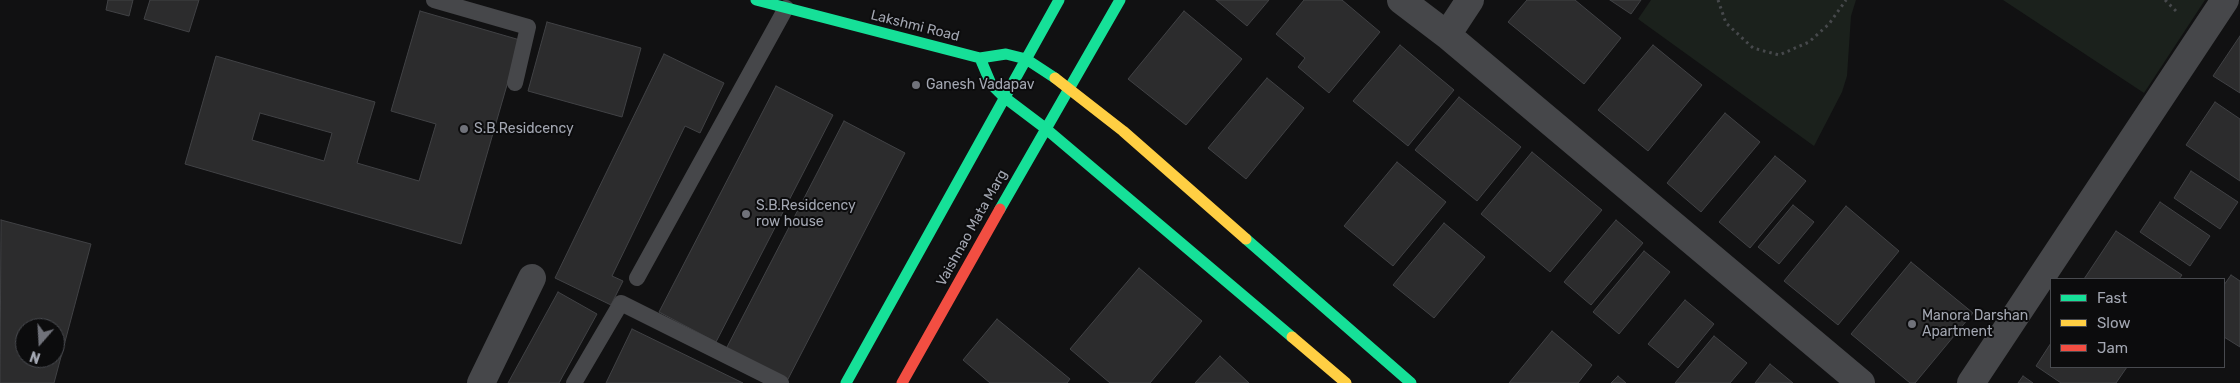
<!DOCTYPE html>
<style>
body{margin:0}
#map{position:relative;width:2240px;height:383px;overflow:hidden;background:#111112;font-family:Rubik,sans-serif}
canvas{display:block}
.legend{position:absolute;left:2050px;top:278px;width:175px;height:90px;box-sizing:border-box;background:#0c0c0d;border:1px solid #484a4f;margin:0;padding:6px 9px;list-style:none;font-size:15px;color:#a3a7b2}
.legend li{display:flex;align-items:center;gap:10px;height:25px}
.legend b{width:25px;border:1px solid #484a4f}
.north{position:absolute;left:15px;top:318px;width:50px;height:50px;box-sizing:border-box;background:#0c0c0d;border:1px solid #484a4f;border-radius:50%;rotate:199deg;font-size:14px;font-weight:700;line-height:20px;text-align:center;color:#a3a7b2}
.north::after{content:'';display:block;margin:auto;width:18px;height:22px;background:#70727a;clip-path:polygon(50% 0,100% 100%,50% 72%,0 100%)}
</style>
<div id="map">
<canvas width="2240" height="383"></canvas>
<ul class="legend">
<li><b style="height:6px;background:#16e098"></b>Fast</li>
<li><b style="height:6px;background:#ffcf43"></b>Slow</li>
<li><b style="height:6px;background:#f24e42"></b>Jam</li>
</ul>
<div class="north">N</div>
</div>
<script>
const context = document.querySelector('canvas').getContext('2d');
context.lineJoin = 'round';
function paint(path, color) {
  context.fillStyle = color;
  context.fill(path, 'evenodd');
}
function poly(rows) {
  const path = new Path2D();
  for (const r of rows) {
    path.moveTo(r[0], r[1]);
    for (let i = 2; i < r.length; i += 2) path.lineTo(r[i], r[i + 1]);
  }
  return path;
}
function stroke(path, color, width, dash) {
  context.strokeStyle = color;
  context.lineWidth = width;
  context.lineCap = dash ? 'butt' : 'round';
  context.setLineDash(dash || []);
  context.stroke(path);
}
function drawText(font, color, halo, rows, align = 'center') {
  context.font = font + ' Rubik,sans-serif';
  context.lineWidth = 4;
  context.setLineDash([]);
  context.textBaseline = 'middle';
  context.strokeStyle = halo;
  context.fillStyle = color;
  for (const [text, x, y, turn = 0] of rows) {
    context.save();
    context.translate(x, y);
    context.rotate((+turn || 0) * Math.PI / 180);
    context.textAlign = isNaN(turn) ? turn : align;
    if (halo) context.strokeText(text, 0, 0);
    context.fillText(text, 0, 0);
    context.restore();
  }
}
const green = poly([
 [1651,0,1856,0,1851,16,1847,76,1842,92,1814,146,1638,19],
 [2003,0,2205,0,2144,93]
]);
const building = poly([
 [108,0,133,0,129,16,106,10,108,0],
 [150,0,199,0,189,32,144,19,150,0],
 [1216,0,1269,0,1247,26,1216,0],
 [1304,0,1342,0,1380,32,1329,93,1298,67,1305,58,1276,34,1304,0],
 [1527,0,1575,0,1621,38,1584,84,1508,22,1527,0],
 [1610,0,1641,0,1631,14,1610,0],
 [420,11,520,40,461,244,185,164,216,56,375,102,357,163,419,181,436,124,391,111,420,11],
 [260,113,332,133,324,161,252,140,260,113],
 [1184,11,1242,59,1186,125,1128,79,1184,11],
 [547,22,641,48,622,117,528,91,547,22],
 [2240,36,2240,93,2213,76,2240,36],
 [1400,45,1454,90,1408,146,1353,101,1400,45],
 [1653,45,1702,85,1648,151,1598,110,1653,45],
 [664,54,724,83,700,133,685,126,612,276,623,281,611,305,555,278,664,54],
 [1267,78,1304,108,1246,179,1208,148,1267,78],
 [776,86,833,115,716,342,659,312,776,86],
 [1459,97,1521,147,1477,201,1415,150,1459,97],
 [2215,102,2240,119,2240,181,2186,145,2215,102],
 [1725,113,1760,142,1701,212,1667,183,1725,113],
 [844,121,905,153,787,381,726,349,844,121],
 [1532,152,1602,210,1550,272,1481,214,1532,152],
 [1775,156,1806,181,1750,248,1719,222,1775,156],
 [1397,162,1446,202,1393,266,1344,226,1397,162],
 [2191,171,2238,202,2220,229,2174,198,2191,171],
 [2160,202,2210,236,2190,266,2140,232,2160,202],
 [1793,205,1814,222,1779,264,1758,247,1793,205],
 [1846,206,1899,251,1838,325,1784,281,1846,206],
 [1,220,91,244,54,383,0,383,1,220],
 [25,328,55,328,55,358,25,358,25,328],
 [1616,220,1643,243,1591,305,1564,282,1616,220],
 [1444,223,1485,257,1434,318,1393,285,1444,223],
 [2116,231,2182,275,2179,279,2084,279,2116,231],
 [1644,251,1670,272,1619,334,1593,312,1644,251],
 [1911,262,1973,313,1915,383,1910,383,1851,334,1911,262],
 [1139,268,1202,321,1150,383,1110,383,1070,349,1139,268],
 [2231,275,2240,281,2240,347,2224,337,2224,285,2231,275],
 [558,292,597,314,559,383,508,383,558,292],
 [1685,300,1714,324,1678,368,1648,344,1685,300],
 [997,319,1070,379,1067,383,990,383,963,360,997,319],
 [632,329,743,383,606,383,632,329],
 [1552,331,1592,365,1578,383,1509,383,1552,331],
 [1714,336,1747,363,1730,383,1675,383,1714,336],
 [2051,343,2051,367,2127,367,2116,383,2061,383,2036,366,2051,343],
 [1220,356,1249,383,1195,383,1220,356],
 [1770,364,1793,383,1755,383,1770,364],
 [1618,376,1626,383,1611,383,1618,376],
 [2023,376,2033,383,2018,383,2023,376]
]);
const path = poly([
 [1718,0,1726,23,1753,48,1779,55,1809,42,1829,24,1846,0],
 [2165,0,2178,13]
]);
const lane = poly([
 [434,0,528,27,515,83],
 [637,278,786,8],
 [574,383,621,303,781,383]
]);
const street = poly([
 [1401,0,1447,35,1861,383],
 [1447,35,1470,0],
 [481,383,532,278],
 [1971,383,2225,0]
]);
const fast = poly([
 [756,0,980,58,1006,54,1026,59,1055,78],
 [980,58,991,84,1004,97,1045,128,1292,337],
 [1000,209,1120,0],
 [1246,239,1411,383],
 [846,383,1059,0]
]);
const slow = poly([
 [1055,78,1123,131,1246,239],
 [1292,337,1346,383]
]);
const jam = poly([
 [902,383,1000,209]
]);
const markers = [
 [916,85,5,"#70727a"],
 [464,129,5,"#70727a"],
 [746,214,5,"#70727a"],
 [1912,324,5,"#70727a"]
];
const streetNames = [
 ["Lakshmi Road",915,26,14],
 ["Vaishnao Mata Marg",972,228,-61]
];
const poiNames = [
 ["Ganesh Vadapav",926,85],
 ["S.B.Residcency",474,129],
 ["S.B.Residcency",756,206],
 ["row house",756,222],
 ["Manora Darshan",1922,316],
 ["Apartment",1922,332]
];
paint(green, '#1b211c');
paint(building, '#2c2c2d');
stroke(building, '#414245', 1);
stroke(path, '#47494c', 3, [2.5, 4]);
stroke(lane, '#46474a', 16);
stroke(street, '#46474a', 28);
stroke(fast, '#16e098', 11);
stroke(slow, '#ffcf43', 11);
stroke(jam, '#f24e42', 11);
for (const [x, y, r, color] of markers) {
  const dot = new Path2D();
  dot.arc(x, y, r, 0, 2 * Math.PI);
  context.fillStyle = color;
  context.fill(dot);
  stroke(dot, '#0c0c0d', 2);
}
drawText('14px', '#a3a7b2', '#0c0c0d', streetNames);
drawText('14px', '#a3a7b2', '#0c0c0d', poiNames, 'left');
</script>
